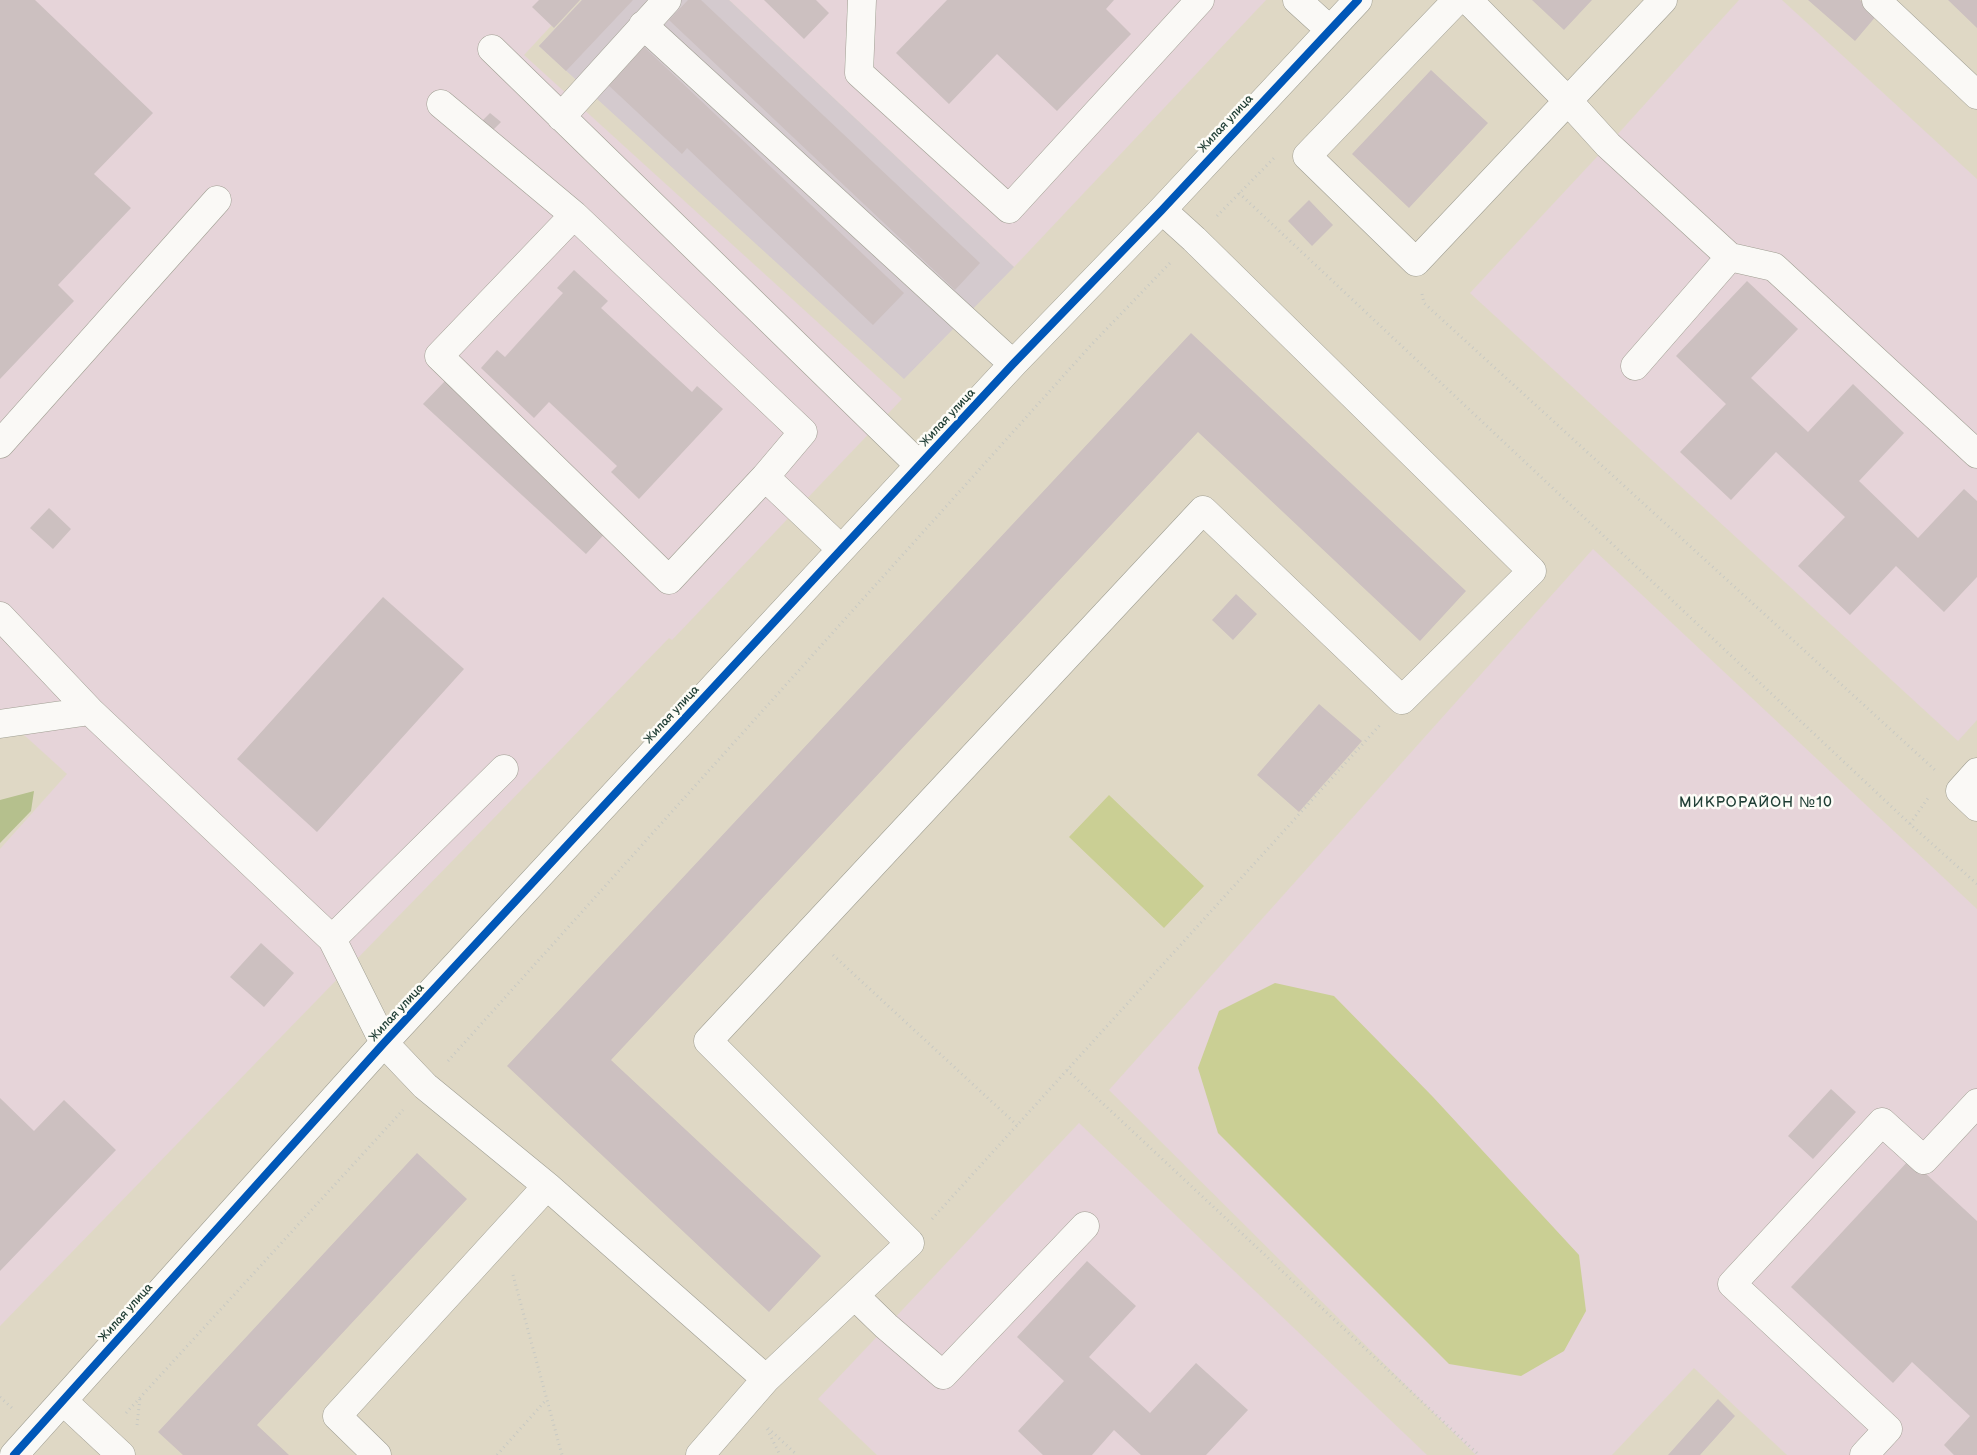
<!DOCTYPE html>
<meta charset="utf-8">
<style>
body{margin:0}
canvas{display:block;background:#dfd8c5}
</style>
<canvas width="1977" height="1455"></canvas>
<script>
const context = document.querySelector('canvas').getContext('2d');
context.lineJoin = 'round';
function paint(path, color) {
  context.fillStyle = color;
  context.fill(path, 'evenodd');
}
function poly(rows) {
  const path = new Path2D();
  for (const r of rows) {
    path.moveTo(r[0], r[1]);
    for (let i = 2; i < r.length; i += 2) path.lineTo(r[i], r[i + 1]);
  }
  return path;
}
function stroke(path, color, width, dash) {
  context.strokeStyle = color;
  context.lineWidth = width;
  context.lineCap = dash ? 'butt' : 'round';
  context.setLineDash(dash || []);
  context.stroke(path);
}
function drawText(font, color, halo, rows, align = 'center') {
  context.font = font + ' "Balsamiq Sans",sans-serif';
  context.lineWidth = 5;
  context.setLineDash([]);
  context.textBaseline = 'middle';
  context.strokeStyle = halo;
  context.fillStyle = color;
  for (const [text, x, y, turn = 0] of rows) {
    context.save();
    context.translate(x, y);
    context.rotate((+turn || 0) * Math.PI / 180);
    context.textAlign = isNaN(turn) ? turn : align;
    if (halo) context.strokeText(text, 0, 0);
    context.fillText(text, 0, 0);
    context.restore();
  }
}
const built = poly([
 [0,0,575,0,524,55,902,399,672,640,669,638,0,1326,0,849,67,774,0,713],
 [729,0,1266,0,1014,267],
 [1739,0,1782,0,1977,179,1977,720,1958,741,1470,293,1608,145],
 [1593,549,1977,909,1977,1455,1787,1455,1694,1368,1612,1455,1476,1455,1109,1090],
 [1079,1123,1427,1455,877,1455,818,1399]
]);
const industrial = poly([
 [582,0,729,0,1014,267,904,379,539,46]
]);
const green = poly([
 [1109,795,1204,886,1164,928,1069,837],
 [1275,983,1334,996,1433,1097,1579,1255,1586,1311,1564,1351,1521,1376,1449,1364,1218,1133,1198,1068,1219,1011]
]);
const forest = poly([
 [34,791,31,811,0,843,0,800]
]);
const building = poly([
 [0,0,35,0,153,113,94,174,131,208,58,285,74,301,0,379],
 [539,0,580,0,554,28,532,7],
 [582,0,633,0,566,71,539,46],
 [688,0,701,0,980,263,955,290,669,20],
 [764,0,816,0,829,13,804,39],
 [947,0,1114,0,1106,9,1131,34,1057,111,997,54,949,104,896,53],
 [1532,0,1592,0,1564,30],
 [1808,0,1860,0,1877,15,1855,41],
 [1948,0,1977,0,1977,28],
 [641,44,904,293,873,325,687,148,682,154,605,82],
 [1431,70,1488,123,1409,208,1352,154],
 [490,113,501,122,489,134,479,124],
 [1309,200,1333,225,1312,246,1288,221],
 [574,270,608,301,601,308,692,392,697,386,723,409,639,499,611,472,617,466,549,402,534,418,481,368,497,350,505,357,563,293,557,288],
 [1747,281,1798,329,1751,378,1808,432,1853,384,1904,433,1859,481,1918,538,1964,489,1977,501,1977,577,1944,612,1896,566,1850,615,1798,566,1845,517,1776,452,1731,500,1680,452,1726,404,1676,356],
 [1191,333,1466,591,1420,641,1198,432,611,1060,821,1256,769,1312,507,1066],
 [445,381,608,530,586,554,423,404],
 [49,508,71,529,53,549,30,528],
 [1236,594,1257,614,1233,640,1212,620],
 [383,597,464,669,317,832,237,759],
 [1319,704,1362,741,1299,812,1257,775],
 [261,943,294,973,264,1007,230,977],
 [1831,1089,1856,1112,1813,1159,1788,1136],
 [0,1098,34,1131,64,1100,116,1150,0,1271],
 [417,1153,467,1199,257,1425,289,1455,183,1455,158,1432],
 [1910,1159,1977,1221,1977,1455,1954,1455,1944,1445,1970,1416,1912,1362,1893,1383,1791,1287],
 [1087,1261,1136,1306,1089,1357,1150,1413,1196,1363,1248,1410,1206,1455,1141,1455,1114,1430,1092,1455,1043,1455,1018,1431,1064,1381,1017,1337],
 [1718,1399,1735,1416,1700,1455,1668,1455]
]);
const path = poly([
 [1239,193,1910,824,1977,884],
 [1217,216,1274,158],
 [1422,294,1424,303,1935,770],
 [1910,824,1928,798],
 [833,955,1017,1125],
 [448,1061,1092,344,1170,263],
 [1067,1070,1479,1455],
 [932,1219,1380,725],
 [513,1275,562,1455],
 [0,1397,12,1408],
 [126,1413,403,1110],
 [137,1425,140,1398],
 [768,1428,797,1455],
 [767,1429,780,1455],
 [497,1455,546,1400]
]);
const minor = poly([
 [862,0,859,73,1009,209,1200,0],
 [1297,0,1330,30],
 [1457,0,1307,156,1416,262,1663,0],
 [1468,0,1568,101,1608,145,1730,257,1774,267,1977,454],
 [1876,0,1977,95],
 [643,25,1013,364],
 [492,49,919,465],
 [441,104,574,215,803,432,765,477,841,549],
 [561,117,667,0],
 [574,215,439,356,669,580,765,477],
 [1635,366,1730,257],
 [0,444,217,200],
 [0,616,90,711,332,939,384,1043,425,1086,547,1186,766,1379],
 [0,724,90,711],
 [1977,772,1960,791,1977,807],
 [332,939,504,769],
 [855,1296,886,1326,943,1375,1085,1226],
 [63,1401,121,1455],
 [14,1455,384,1043,1013,364,1162,210,1358,0],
 [377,1455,337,1416,547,1186],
 [700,1455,766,1379,910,1243,708,1041,1203,510,1402,700,1532,571,1194,239,1162,210],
 [1864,1455,1888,1429,1732,1284,1882,1122,1924,1160,1977,1103]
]);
const cycleway = poly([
 [14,1455,384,1043,1013,364,1162,210,1358,0]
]);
const streetNames = [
 ["Жилая улица",1226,124,-47],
 ["Жилая улица",948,418,-47],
 ["Жилая улица",672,715,-47],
 ["Жилая улица",397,1013,-47],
 ["Жилая улица",126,1313,-48]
];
const quarterNames = [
 ["МИКРОРАЙОН №10",1756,803]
];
paint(built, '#e6d4d9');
paint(industrial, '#d4cace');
paint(green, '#cacf94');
paint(forest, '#b5c08d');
paint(building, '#ccc0c0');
stroke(minor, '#9f9e92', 29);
stroke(path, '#c8c9c3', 3, [1, 4]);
stroke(minor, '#faf9f6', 28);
stroke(cycleway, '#0057b8', 8);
drawText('12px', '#1f3d34', '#fdfcf7', streetNames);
context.letterSpacing = '1px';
drawText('15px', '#1f3d34', '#fdfcf7', quarterNames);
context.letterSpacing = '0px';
</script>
